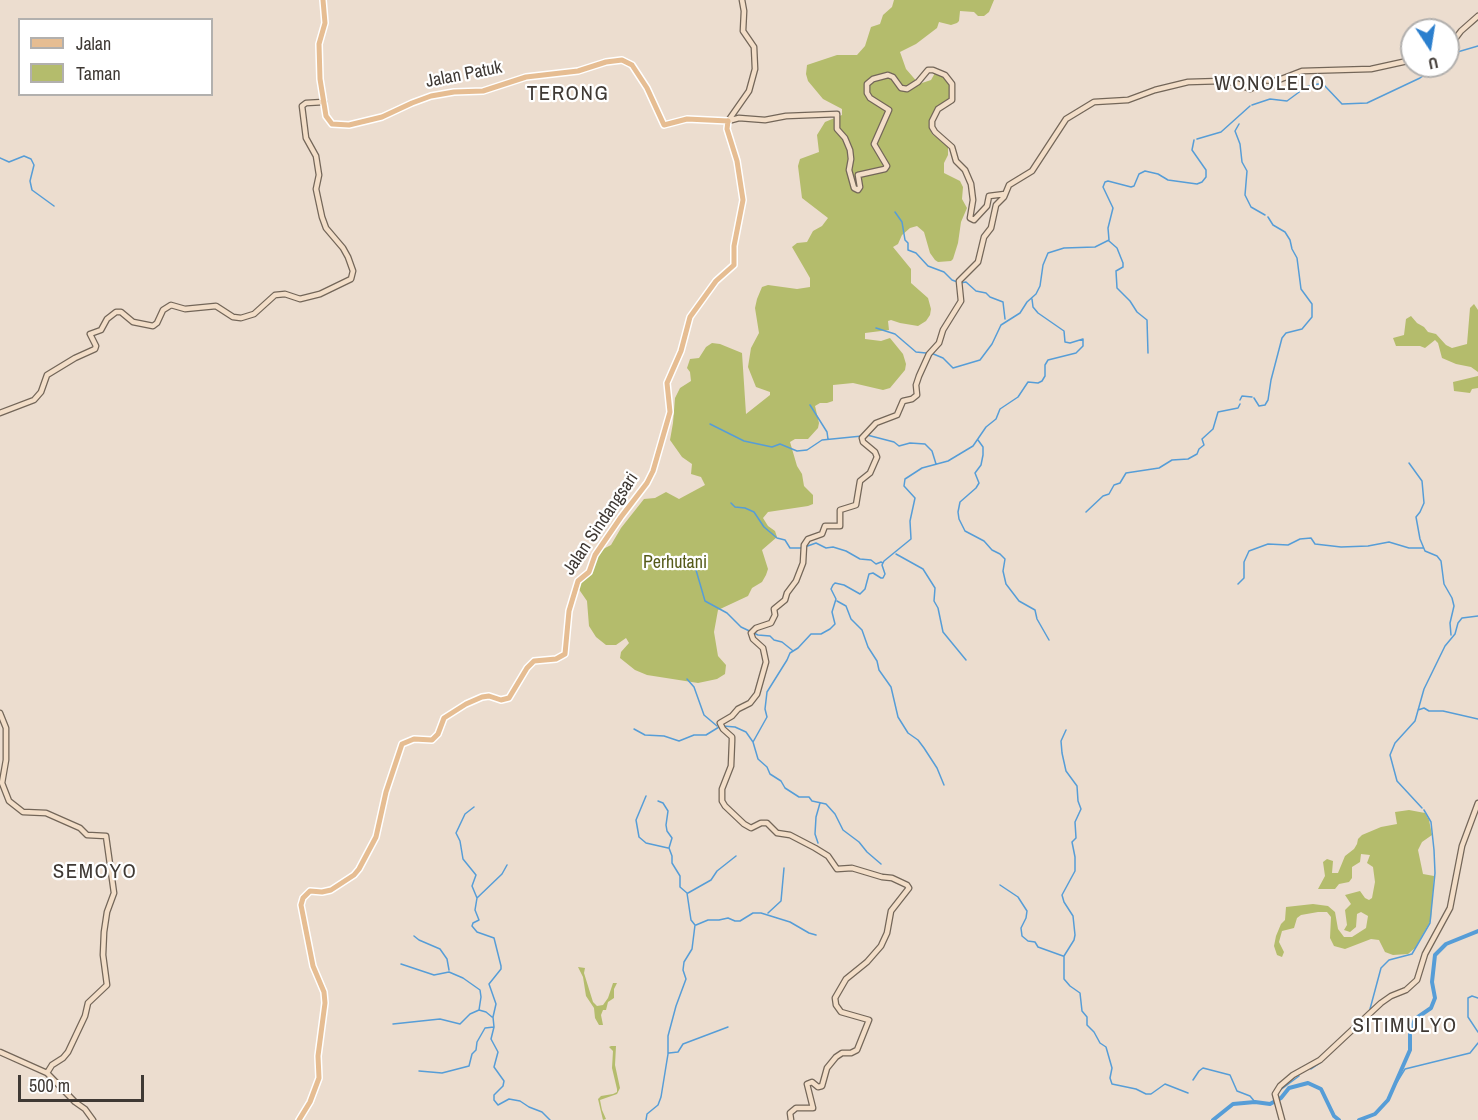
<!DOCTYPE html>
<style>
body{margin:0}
#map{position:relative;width:1478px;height:1120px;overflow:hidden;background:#ecddcf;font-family:"Archivo Narrow",sans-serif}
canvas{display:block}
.legend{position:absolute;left:18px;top:18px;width:195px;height:78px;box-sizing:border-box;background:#fff;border:2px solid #b2b0ae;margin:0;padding:8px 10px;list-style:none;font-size:18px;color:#3f3934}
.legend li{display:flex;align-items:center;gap:12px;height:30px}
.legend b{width:30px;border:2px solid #b2b0ae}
.north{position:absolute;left:1400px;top:18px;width:60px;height:60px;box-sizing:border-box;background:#fff;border:2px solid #b2b0ae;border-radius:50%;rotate:168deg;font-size:16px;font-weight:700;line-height:24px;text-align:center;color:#3f3934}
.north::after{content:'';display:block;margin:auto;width:21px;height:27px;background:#2b7fce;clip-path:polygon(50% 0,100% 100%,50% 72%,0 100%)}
.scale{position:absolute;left:18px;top:1075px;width:126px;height:27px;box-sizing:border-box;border:3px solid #3f3934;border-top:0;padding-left:8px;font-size:18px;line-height:21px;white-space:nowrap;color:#3f3934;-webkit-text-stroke:4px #fff;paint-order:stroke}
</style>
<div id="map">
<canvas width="1478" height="1120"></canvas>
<ul class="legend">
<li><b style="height:8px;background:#e6bd92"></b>Jalan</li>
<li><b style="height:16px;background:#b4bc6c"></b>Taman</li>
</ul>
<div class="north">U</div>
<div class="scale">500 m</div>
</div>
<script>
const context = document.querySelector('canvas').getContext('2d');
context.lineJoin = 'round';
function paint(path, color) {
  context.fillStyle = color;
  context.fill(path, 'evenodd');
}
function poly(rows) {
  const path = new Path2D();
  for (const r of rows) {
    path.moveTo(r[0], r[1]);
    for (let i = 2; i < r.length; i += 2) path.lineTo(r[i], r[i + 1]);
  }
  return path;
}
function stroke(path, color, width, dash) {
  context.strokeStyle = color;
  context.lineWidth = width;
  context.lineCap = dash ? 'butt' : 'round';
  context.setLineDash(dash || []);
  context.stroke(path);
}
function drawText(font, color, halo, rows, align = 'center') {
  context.font = font + ' "Archivo Narrow",sans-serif';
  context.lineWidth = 4.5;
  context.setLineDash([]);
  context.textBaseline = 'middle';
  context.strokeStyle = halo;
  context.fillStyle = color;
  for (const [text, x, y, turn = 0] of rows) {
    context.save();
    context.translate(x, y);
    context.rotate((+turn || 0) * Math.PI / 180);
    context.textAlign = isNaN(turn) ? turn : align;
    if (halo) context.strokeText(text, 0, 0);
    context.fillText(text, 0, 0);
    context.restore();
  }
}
const green = poly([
 [894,0,994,0,989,12,984,16,978,16,974,12,960,11,959,21,957,23,951,25,939,22,937,28,916,44,900,52,906,69,919,84,931,80,935,73,944,75,950,83,950,99,936,109,930,127,932,134,948,146,948,155,944,163,944,173,960,181,963,187,962,199,967,208,961,222,958,243,953,259,951,261,938,262,935,260,930,253,924,232,917,226,910,228,902,235,898,244,893,247,911,269,911,283,928,298,931,309,930,315,926,321,918,326,900,323,891,320,888,321,889,330,865,333,865,339,881,341,890,338,903,354,906,364,905,370,890,388,883,390,853,383,833,385,833,401,827,403,820,403,815,406,819,423,818,428,808,439,795,439,790,442,797,466,802,474,804,486,813,495,813,504,808,506,768,512,763,518,768,526,775,531,777,537,762,550,768,569,766,575,762,582,752,588,748,596,718,610,714,632,718,656,726,665,725,674,717,679,698,683,647,675,635,670,620,658,621,652,629,643,626,638,616,645,606,645,596,637,589,626,587,601,578,588,581,579,601,550,611,545,621,528,644,499,655,498,666,492,679,499,705,485,701,477,691,474,692,464,682,457,670,440,673,423,675,398,680,388,691,381,690,372,687,368,690,359,699,358,706,347,712,343,720,344,742,353,746,414,770,395,770,392,756,387,748,367,751,348,759,333,755,308,757,299,762,287,768,285,797,289,810,287,810,278,792,247,797,243,807,242,813,231,822,226,828,218,802,198,798,166,800,159,819,152,817,135,825,122,842,115,842,109,823,99,808,81,806,74,807,65,837,55,857,55,865,46,871,27,880,24,883,15,892,7],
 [1474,304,1478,310,1478,372,1471,367,1456,364,1442,358,1438,343,1435,340,1425,348,1420,346,1396,346,1393,338,1404,335,1406,319,1411,316,1417,323,1424,327,1428,332,1436,334,1446,345,1452,348,1467,344,1470,308],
 [1478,376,1478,388,1472,389,1470,393,1454,391,1453,382],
 [1409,810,1425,813,1429,820,1432,835,1422,842,1418,850,1423,874,1434,876,1431,920,1415,948,1408,954,1393,955,1385,952,1379,940,1371,939,1345,949,1334,946,1330,938,1331,917,1327,912,1318,912,1301,915,1297,918,1294,928,1282,931,1279,942,1284,952,1282,957,1277,955,1274,946,1276,936,1281,924,1285,920,1286,907,1313,904,1328,906,1335,912,1338,929,1344,937,1352,937,1366,928,1368,916,1361,912,1357,914,1356,927,1350,932,1344,930,1347,925,1345,910,1351,904,1345,895,1360,891,1365,898,1369,900,1372,898,1375,882,1373,867,1367,863,1370,855,1361,854,1360,862,1352,867,1352,878,1349,882,1339,884,1335,889,1318,889,1325,876,1323,862,1327,859,1333,861,1332,873,1338,873,1345,856,1354,849,1357,844,1358,839,1362,835,1381,827,1397,824,1395,812],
 [578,967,585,968,584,973,593,1002,597,1006,603,1005,608,998,613,983,617,983,614,989,614,998,608,1002,606,1010,603,1010,601,1015,603,1025,599,1025,595,1018,594,1008,586,996,583,977],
 [611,1046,616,1046,615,1065,620,1088,617,1094,600,1100,602,1110,606,1119,603,1120,598,1099,601,1096,613,1094,617,1092,617,1089,612,1068,613,1051,609,1047]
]);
const stream = poly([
 [1448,57,1454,53,1478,46],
 [1252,105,1270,99,1287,101,1306,87,1318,84,1324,85,1342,104,1367,103,1420,78,1437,66],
 [1239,124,1235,131,1240,144,1242,162,1247,171,1245,195,1251,207,1265,215],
 [1197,139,1221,132,1250,106],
 [0,158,9,162,24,156,31,159,34,165,30,181,32,190,54,206],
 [895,212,902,222,905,240,908,243,908,250,916,253,928,266,944,272,952,280,960,283,966,282,976,291,986,293,990,297,1003,302,1005,319],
 [1109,241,1117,248,1123,263,1123,267,1116,271,1117,288,1130,301,1137,312,1147,320,1148,353],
 [876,328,895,334,916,352,926,353],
 [931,353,943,358,953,368,980,360,992,344,1001,325,1020,313,1027,302,1036,294,1040,286,1043,265,1048,253,1064,248,1095,247,1109,240,1108,228,1113,208,1103,187,1105,182,1108,181,1131,187,1134,186,1139,174,1145,171,1158,174,1168,180,1197,184,1202,182,1206,177,1206,170,1192,150,1194,140],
 [1254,398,1259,406,1265,405,1268,400,1271,380,1282,338,1286,333,1302,329,1312,317,1312,304,1301,289,1297,258,1292,249,1290,240,1285,232,1273,225,1268,217],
 [1240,400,1242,396,1252,397],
 [810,405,827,432,828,439],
 [710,424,744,441,772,447,780,444,797,451,807,450,822,440,862,436],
 [867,435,894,442,899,446,910,443,925,444,932,451,936,464],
 [978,440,983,447,983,455,981,465,975,473,979,483,976,488,960,502,958,512,959,519,965,531,984,541,992,550,1000,554,1005,559,1003,571,1006,584,1019,601,1035,610,1037,619,1049,640],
 [1409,463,1422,481,1424,503,1420,512,1416,517,1420,539,1425,551,1437,556,1441,561,1444,584,1452,598,1454,606,1450,623,1451,635],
 [731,503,735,507,745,508,754,512,764,527,777,538,785,540,790,548,802,548,816,543,826,548,833,547,846,551,860,559,871,560,876,564,881,562,883,563],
 [1086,512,1103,496,1109,494,1114,485,1120,483,1126,473,1159,468,1172,460,1188,459,1197,454,1199,449,1204,445,1202,439,1213,429,1218,412,1238,408,1240,404],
 [896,554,923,569,935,588,934,601,938,608,943,632,966,660],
 [682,558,696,570,705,601,727,613,741,627,758,635,770,636,774,640,782,642,792,650],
 [1238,584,1244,578,1244,562,1249,551,1268,544,1288,545,1300,539,1311,538,1315,544,1341,547,1368,546,1389,542,1409,548,1423,548],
 [837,601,846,606,851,619,862,630,868,647,877,661,879,670,891,687,898,717,908,733,918,740,924,748,937,768,944,785],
 [687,679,694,687,704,715,717,726],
 [1418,710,1424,708,1429,711,1443,711,1478,719],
 [723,726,735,727,746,732,753,742,758,759,767,767,770,774,781,781,785,788,799,797,809,797,812,801,826,804,835,814,843,830,859,842,867,852,881,864],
 [634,729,645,735,664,736,679,741,694,735,706,735,719,727],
 [1066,730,1061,741,1062,753,1066,771,1077,786,1078,801,1081,809,1075,822,1076,838,1072,842,1075,857,1075,871,1062,895,1064,902,1073,916,1075,935,1074,940,1064,956,1064,979,1070,986,1080,993,1082,1011,1087,1017,1087,1025,1094,1032,1100,1043,1106,1047,1112,1068,1110,1078,1112,1084,1136,1089,1146,1094,1151,1094,1165,1084,1188,1093],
 [753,742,767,717,765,709,767,692,787,660,790,653,798,648,811,634,821,634,830,629,835,624,832,612,836,599,831,589,833,585,835,583,844,585,860,594,865,589,869,574,873,573,881,578,883,578,885,574,882,565,884,561,911,539,910,521,915,498,904,486,905,479,922,468,948,461,973,446,986,427,996,419,1000,409,1018,397,1028,382,1038,383,1042,381,1045,376,1045,365,1048,360,1076,353,1083,346,1083,339,1070,343,1065,342,1064,331,1038,313,1033,307,1032,299],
 [646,796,636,820,639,837,646,843,668,848],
 [474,807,465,814,456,833,460,841,463,859,476,875,472,886,477,898,475,910,479,920,473,923,472,926,477,932,494,938,501,966,501,969,489,984,496,1004,493,1017,494,1027,491,1039,498,1052,494,1067,504,1081,503,1086,494,1095,494,1100,498,1105,509,1099,520,1101,529,1107,542,1112,550,1120],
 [1422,808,1397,781,1390,755,1395,743,1415,721,1424,689,1445,646,1455,634,1458,623,1462,618,1478,616],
 [818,843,815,834,816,817,820,803],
 [1000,885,1018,897,1027,911,1026,918,1021,928,1022,936,1028,941,1035,942,1038,947,1063,956],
 [688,893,711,880,717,871,736,856],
 [477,898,502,874,507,865],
 [768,913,781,901,784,868],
 [696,925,708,920,719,920,728,918,735,921,740,921,753,913,761,913,790,922,809,933,816,935],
 [414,936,419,940,440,949,447,959,449,970],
 [401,964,434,975,449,972,463,978,480,990,481,997,479,1010,486,1012,492,1017],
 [1478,998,1472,996,1468,998,1468,1017,1478,1032],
 [1371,1011,1370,1009,1381,968,1389,960,1412,954,1430,923,1435,873,1434,850,1431,822,1424,810],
 [393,1024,440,1019,460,1024,470,1014,479,1010],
 [669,1053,678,1052,683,1044,728,1027],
 [1311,1069,1320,1063],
 [419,1071,442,1073,469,1066,472,1054,476,1050,477,1042,485,1028,494,1027],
 [1193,1080,1199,1071,1203,1068,1230,1075,1237,1091,1250,1096,1255,1102],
 [1397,1082,1405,1069,1470,1053,1478,1043],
 [1279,1091,1299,1076],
 [646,1120,647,1114,658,1105,661,1097,668,1054,668,1036,676,1006,686,979,683,970,684,962,692,949,695,925,691,920,687,893,680,887,680,876,672,863,672,856,669,848,672,838,667,831,666,825,668,811,663,803,658,801]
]);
const river = poly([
 [1213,1120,1233,1104,1255,1102,1270,1104,1281,1098,1289,1088,1308,1083,1321,1089,1334,1116,1339,1120],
 [1359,1120,1375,1114,1388,1100,1410,1050,1410,1032,1415,1019,1431,1008,1435,998,1432,982,1435,955,1446,944,1478,931]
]);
const secondary = poly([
 [1448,43,1455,39,1461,31,1478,16],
 [728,121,739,118,765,120,786,116,837,114,837,129,845,138,850,150,851,159,849,170,854,188,858,190,860,187,858,175,885,169,887,166,874,144,889,110,870,98,867,93,867,84,873,79,888,75,893,77,901,88,907,89,918,82,928,70,933,70,945,75,952,84,952,100,938,109,932,121,932,127,935,132,952,147,956,161,965,170,971,184,973,200,970,218,974,220,987,206,989,196,1005,194],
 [728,121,749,91,755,69,754,47,743,31,744,11,742,0],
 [0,413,34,400,41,392,47,375,75,358,95,349,96,346,90,334,101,330,107,319,116,312,121,312,133,322,153,326,157,323,163,310,171,305,185,309,216,306,233,317,241,318,254,314,275,295,285,294,300,299,320,294,351,279,353,271,348,257,343,248,326,228,322,217,316,189,319,175,316,156,306,138,302,106,306,103,324,102],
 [0,713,6,728,6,760,2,783,9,801,23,812,46,813,80,828,87,835,106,836,114,893,107,912,104,932,103,955,107,985,88,1003,85,1016,68,1052,63,1058,52,1065,47,1073],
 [0,1052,47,1073,75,1102,85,1109,93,1120],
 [791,1120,790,1113,796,1108,813,1108,807,1084,812,1082,818,1087,822,1086,827,1068,836,1057,842,1053,851,1053,857,1050,869,1020,841,1012,836,1005,835,998,846,979,867,962,881,946,887,933,891,911,909,888,907,885,892,878,882,877,852,868,837,869,828,856,815,848,790,835,777,833,767,823,761,823,751,828,744,824,725,806,722,801,722,789,731,766,732,741,732,737,723,729,720,723,732,716,738,709,750,703,757,694,766,662,763,648,753,639,751,633,756,628,771,623,775,615,774,609,785,600,787,593,796,581,803,563,804,545,808,539,822,534,825,526,840,526,840,510,856,505,860,481,870,473,877,457,875,452,863,442,862,438,876,423,897,415,903,401,912,399,917,395,916,385,919,376,929,354,939,343,943,330,961,301,959,281,978,262,984,237,991,228,996,205,1004,197,1009,185,1032,171,1066,119,1094,102,1128,100,1155,90,1188,82,1222,81,1236,83,1250,89,1257,86,1261,80,1276,81,1302,71,1371,69,1412,60],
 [1282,1120,1275,1094,1280,1086,1293,1075,1320,1060,1381,1003,1391,996,1406,990,1417,980,1425,954,1450,908,1462,846,1478,803]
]);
const primary = poly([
 [299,1120,310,1102,319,1078,318,1056,325,1003,324,992,313,966,301,905,303,898,310,891,322,892,331,890,354,875,359,869,376,837,386,792,402,744,414,739,432,740,438,734,444,718,466,704,482,697,489,696,501,700,509,698,527,668,534,661,556,659,565,654,569,611,578,581,589,572,595,555,621,517,647,483,653,471,670,412,667,383,681,351,690,317,716,281,734,265,734,246,743,200,737,161,727,129,728,121,687,119,664,125,647,88,632,65,622,60,606,62,578,71,526,77,483,91,454,92,431,96,412,103,382,117,349,125,332,124,326,116,320,79,319,44,325,23,323,0]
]);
const streetNames = [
 ["Jalan Patuk",464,75,-11],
 ["Jalan Sindangsari",601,524,-56]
];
const parkNames = [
 ["Perhutani",675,563]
];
const quarterNames = [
 ["WONOLELO",1270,84],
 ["TERONG",568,94],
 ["SEMOYO",95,872],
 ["SITIMULYO",1405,1026]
];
paint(green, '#b4bc6c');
stroke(stream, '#569dd7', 1.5);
stroke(river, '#569dd7', 4);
stroke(secondary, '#736659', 7);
stroke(primary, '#fff', 8);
stroke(secondary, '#f3dec8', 4.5);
stroke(primary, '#e6bd92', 5);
drawText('18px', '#3f3934', '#fff', streetNames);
drawText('18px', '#565b1a', '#fff', parkNames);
context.letterSpacing = '1.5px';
drawText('21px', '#3f3934', '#fff', quarterNames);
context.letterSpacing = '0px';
</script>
